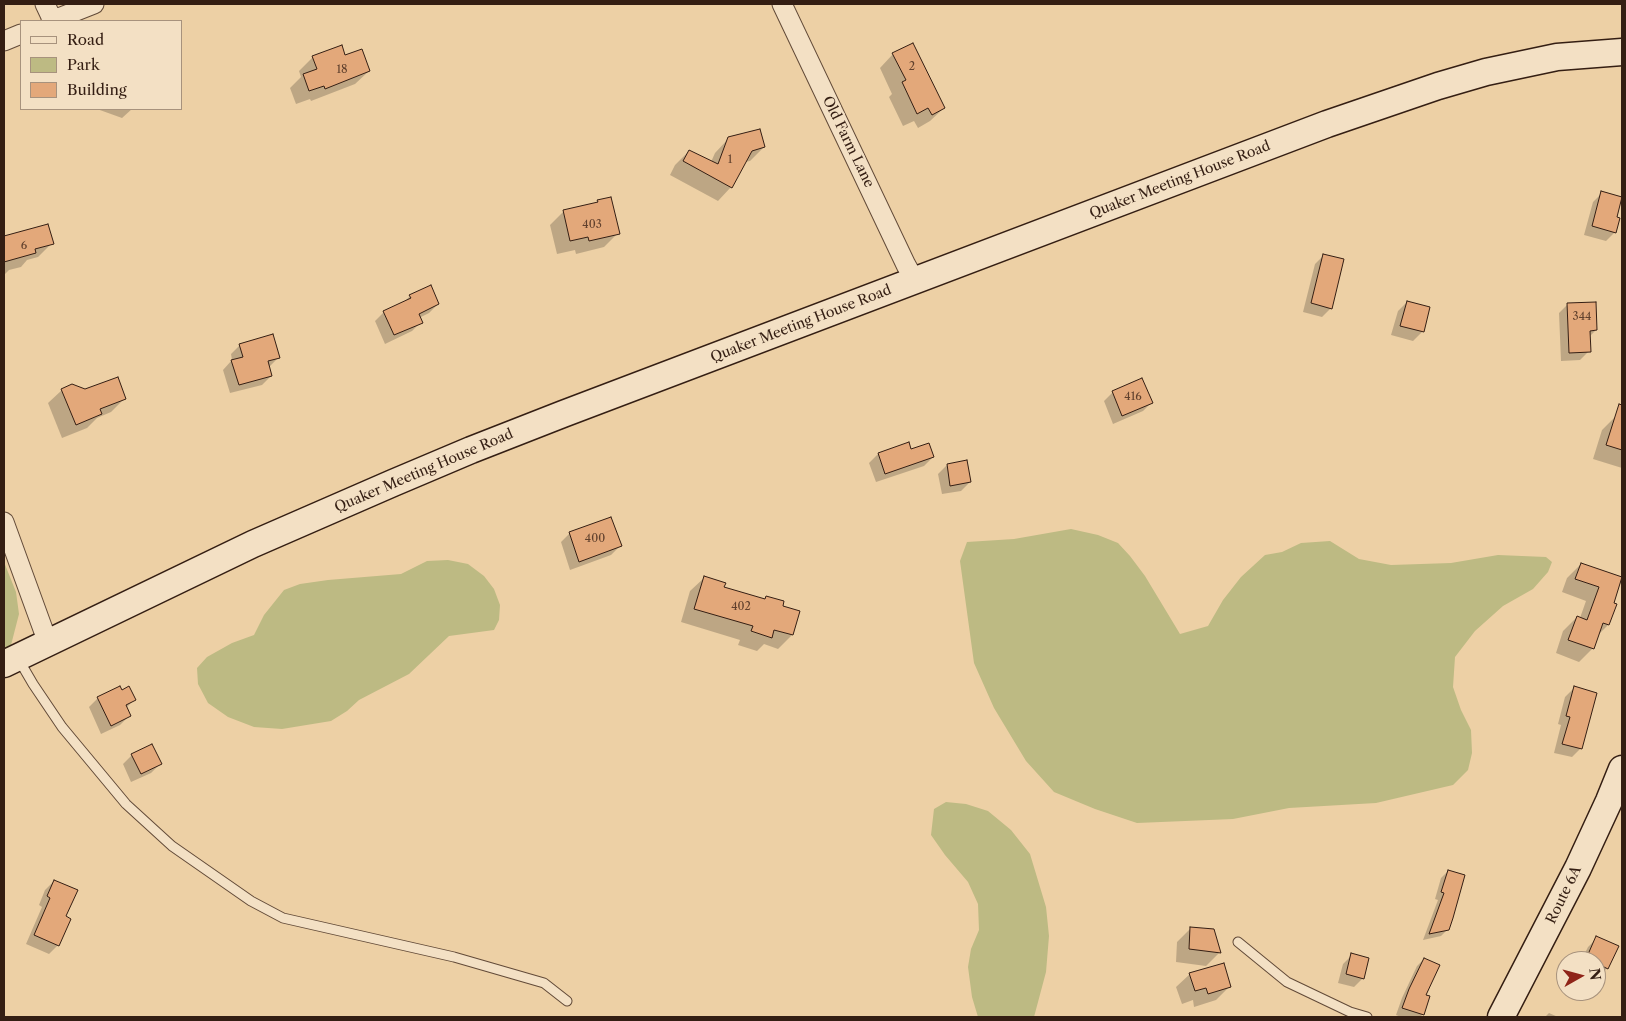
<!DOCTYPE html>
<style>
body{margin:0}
#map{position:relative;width:1626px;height:1021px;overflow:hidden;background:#edd0a5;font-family:"Libre Caslon Text",serif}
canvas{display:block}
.frame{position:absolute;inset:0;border:5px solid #341e13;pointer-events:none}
.legend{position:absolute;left:20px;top:20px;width:162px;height:90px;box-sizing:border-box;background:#f3e0c4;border:1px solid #a7927d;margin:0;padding:6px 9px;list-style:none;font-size:15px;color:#341e13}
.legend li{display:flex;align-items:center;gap:10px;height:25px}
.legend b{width:25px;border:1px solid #a7927d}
.north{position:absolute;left:1556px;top:951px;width:50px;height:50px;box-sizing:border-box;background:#f3e0c4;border:1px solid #a7927d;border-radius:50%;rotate:83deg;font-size:14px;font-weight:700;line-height:20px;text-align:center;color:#341e13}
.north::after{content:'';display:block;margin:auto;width:18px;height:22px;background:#8f2418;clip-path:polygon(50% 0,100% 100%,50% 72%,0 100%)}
</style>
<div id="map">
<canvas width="1626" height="1021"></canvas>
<div class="frame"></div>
<ul class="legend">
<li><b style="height:6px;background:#f3e0c4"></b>Road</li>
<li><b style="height:14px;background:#bdba83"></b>Park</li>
<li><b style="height:14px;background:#e3a87a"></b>Building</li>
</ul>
<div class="north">N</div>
</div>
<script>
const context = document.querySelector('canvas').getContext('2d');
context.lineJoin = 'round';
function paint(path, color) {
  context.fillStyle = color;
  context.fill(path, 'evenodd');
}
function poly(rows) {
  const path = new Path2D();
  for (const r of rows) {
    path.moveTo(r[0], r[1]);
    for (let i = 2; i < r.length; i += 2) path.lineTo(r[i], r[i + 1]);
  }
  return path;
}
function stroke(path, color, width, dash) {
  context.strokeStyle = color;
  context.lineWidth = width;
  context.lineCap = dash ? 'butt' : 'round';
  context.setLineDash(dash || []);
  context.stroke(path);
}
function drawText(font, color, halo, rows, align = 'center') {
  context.font = font + ' "Libre Caslon Text",serif';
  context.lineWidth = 4;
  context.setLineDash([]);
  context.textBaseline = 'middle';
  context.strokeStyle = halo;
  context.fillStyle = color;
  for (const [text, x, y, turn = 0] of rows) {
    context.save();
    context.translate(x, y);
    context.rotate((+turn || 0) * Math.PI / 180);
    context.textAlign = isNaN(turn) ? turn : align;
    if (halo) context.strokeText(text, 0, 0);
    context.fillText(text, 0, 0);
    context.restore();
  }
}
const green = poly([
 [1071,529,1098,535,1118,543,1130,556,1145,576,1180,634,1208,626,1223,600,1241,577,1265,555,1282,552,1301,543,1330,541,1359,559,1391,565,1451,563,1498,555,1546,557,1552,562,1548,572,1533,589,1503,606,1475,631,1455,657,1453,687,1461,710,1471,730,1472,753,1468,770,1453,785,1376,803,1289,808,1233,819,1137,823,1095,809,1054,792,1026,761,994,708,974,663,960,561,967,542,1014,539],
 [448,560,468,564,484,576,494,589,500,605,499,620,494,630,449,636,409,674,359,700,347,711,331,721,282,729,254,727,228,717,208,703,198,684,197,668,207,657,232,643,254,635,264,615,284,590,300,584,328,580,401,574,427,561],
 [4,562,16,592,19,614,10,649,4,652],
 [946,802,966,804,988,811,1011,830,1030,854,1046,907,1049,936,1046,972,1034,1017,978,1017,972,997,968,967,971,949,979,930,978,904,968,882,945,855,931,835,934,809]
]);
const shadow = poly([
 [893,54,944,108,930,121,918,128,914,121,903,126,889,97,892,94,880,68],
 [313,57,344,57,369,71,355,84,311,101,310,99,296,104,290,88,301,77,299,71],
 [97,109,132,109,122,118],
 [729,138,764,147,750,161,745,162,731,187,718,201,670,175,675,165,689,151,711,162,715,153],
 [1602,193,1616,218,1615,232,1606,241,1584,235,1593,202],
 [598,201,618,233,604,247,576,254,575,250,557,254,550,225,564,211,595,204],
 [47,226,52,243,38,257,27,260,21,267,9,270,4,275,4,237],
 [1324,255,1331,308,1322,317,1303,312,1315,264],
 [410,296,438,304,429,313,419,318,421,322,412,331,385,344,375,321,384,312,403,303],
 [1407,302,1429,308,1422,332,1413,341,1391,335,1398,311],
 [1568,304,1596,330,1589,337,1589,351,1580,360,1561,361,1559,313],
 [240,345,278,358,269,367,271,376,262,385,230,393,223,370,232,360,231,354],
 [62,390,85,390,125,398,111,412,97,418,87,428,62,438,48,403],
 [1113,392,1152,402,1143,411,1113,424,1104,401],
 [1616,416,1622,418,1622,468,1593,459,1602,430],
 [910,451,933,457,924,466,876,482,869,463,878,454],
 [947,465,970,482,961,491,942,494,938,474],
 [570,533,620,546,611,555,570,570,561,542],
 [1581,564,1622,579,1613,604,1608,625,1597,636,1593,648,1579,662,1556,653,1563,631,1577,617,1580,618,1586,601,1562,592,1567,578],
 [704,578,723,587,764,600,767,597,781,607,798,612,792,635,778,649,764,644,757,651,738,645,740,640,681,622,690,591],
 [1574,688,1581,748,1572,757,1554,753,1561,725,1558,724,1565,697],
 [121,691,134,700,126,708,129,716,120,725,101,734,89,707,98,698],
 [132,755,160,764,151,773,131,782,123,764],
 [1448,871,1448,929,1441,936,1423,940,1438,900,1435,899,1441,878],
 [54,881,64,917,58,945,49,954,26,944,42,907,39,905,45,890],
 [1191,928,1219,953,1206,966,1176,962,1177,942],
 [1597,938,1607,968,1598,977,1596,976,1596,961,1581,961,1588,947],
 [1352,955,1363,978,1354,987,1338,983,1343,964],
 [1424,959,1424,995,1428,997,1422,1015,1420,1017,1401,1017,1396,1015,1402,998,1417,966],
 [1190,974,1229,987,1216,1000,1194,1007,1193,1000,1182,1004,1176,987],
 [1549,1013,1558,1017,1545,1017]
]);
const building = poly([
 [913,43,945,108,932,115,928,108,917,114,902,82,906,80,892,53,913,43],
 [342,45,345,55,362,49,370,71,325,89,324,86,309,91,303,74,317,69,312,56,342,45],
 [760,129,765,147,752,151,732,188,683,161,689,150,718,164,728,137,760,129],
 [1601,191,1622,197,1617,217,1620,218,1616,233,1592,226,1601,191],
 [611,197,620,234,589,241,588,237,570,241,563,210,598,202,597,200,611,197],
 [48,224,54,244,35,249,36,253,4,262,4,236,48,224],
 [1323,254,1344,259,1332,309,1311,303,1323,254],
 [431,285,439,304,419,314,423,323,394,335,383,311,411,298,409,295,431,285],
 [1407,301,1430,307,1424,332,1400,326,1407,301],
 [1596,302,1597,330,1590,331,1591,352,1569,353,1567,303,1596,302],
 [273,334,280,358,268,361,272,376,239,385,231,360,243,357,239,344,273,334],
 [118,377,126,399,100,409,102,414,76,425,61,389,72,384,85,389,118,377],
 [1142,378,1153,403,1122,416,1112,391,1142,378],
 [1619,404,1622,405,1622,450,1606,445,1619,404],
 [909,442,911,449,929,443,934,457,885,474,878,453,909,442],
 [967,460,971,482,950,486,947,464,967,460],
 [611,517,622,546,579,562,569,532,611,517],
 [1581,563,1622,577,1614,603,1617,604,1609,625,1603,623,1594,649,1568,640,1577,616,1587,620,1599,587,1575,579,1581,563],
 [704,576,726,583,724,587,765,599,766,596,784,601,783,606,800,611,793,635,774,630,772,638,751,631,753,626,694,609,704,576],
 [120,686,122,690,129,686,136,700,126,705,131,716,111,726,97,697,120,686],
 [1574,686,1597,693,1582,749,1562,744,1570,717,1566,716,1574,686],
 [152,744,162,764,141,774,131,754,152,744],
 [1448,870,1465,875,1453,918,1449,930,1429,934,1444,893,1441,892,1448,870],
 [54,880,78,890,66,916,71,919,59,946,34,935,50,898,47,896,54,880],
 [1190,927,1214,929,1221,953,1189,949,1190,927],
 [1596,936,1619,946,1608,969,1596,963,1596,961,1586,959,1596,936],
 [1351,953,1369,958,1364,979,1346,974,1351,953],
 [1424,958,1440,965,1426,995,1430,996,1424,1015,1402,1008,1409,989,1424,958],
 [1224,963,1231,987,1208,994,1206,988,1195,991,1189,973,1224,963]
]);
const service = poly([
 [19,660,33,684,62,727,126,804,172,846,251,901,283,918,454,957,544,983,567,1001],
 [1238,942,1287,982,1350,1012,1367,1017]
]);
const minor = poly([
 [45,4,53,21],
 [782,4,906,265,915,281],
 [51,21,94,4],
 [4,41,21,34],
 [4,522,48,643]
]);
const secondary = poly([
 [4,664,253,544,393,483,471,450,563,414,1327,124,1438,86,1486,72,1557,57,1622,52],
 [1501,1017,1578,868,1609,801,1622,769]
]);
const numberNames = [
 ["2",912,67],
 ["18",342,70],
 ["1",730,160],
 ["403",592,225],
 ["6",24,246],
 ["344",1582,317],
 ["416",1133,397],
 ["400",595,539],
 ["402",741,607]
];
const streetNames = [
 ["Old Farm Lane",848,142,64],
 ["Quaker Meeting House Road",1180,180,-21],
 ["Quaker Meeting House Road",801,324,-21],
 ["Quaker Meeting House Road",424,471,-23],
 ["Route 6A",1564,895,-64]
];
paint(green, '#bdba83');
paint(shadow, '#0003');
paint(building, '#e3a87a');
stroke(building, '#341e13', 1);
stroke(service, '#624a38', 11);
stroke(minor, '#624a38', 21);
stroke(secondary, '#341e13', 29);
stroke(service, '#f3e0c4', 9);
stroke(minor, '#f3e0c4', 19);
stroke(secondary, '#f3e0c4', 26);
drawText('11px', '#60402d', null, numberNames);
drawText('14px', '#341e13', '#f3e0c4', streetNames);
</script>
